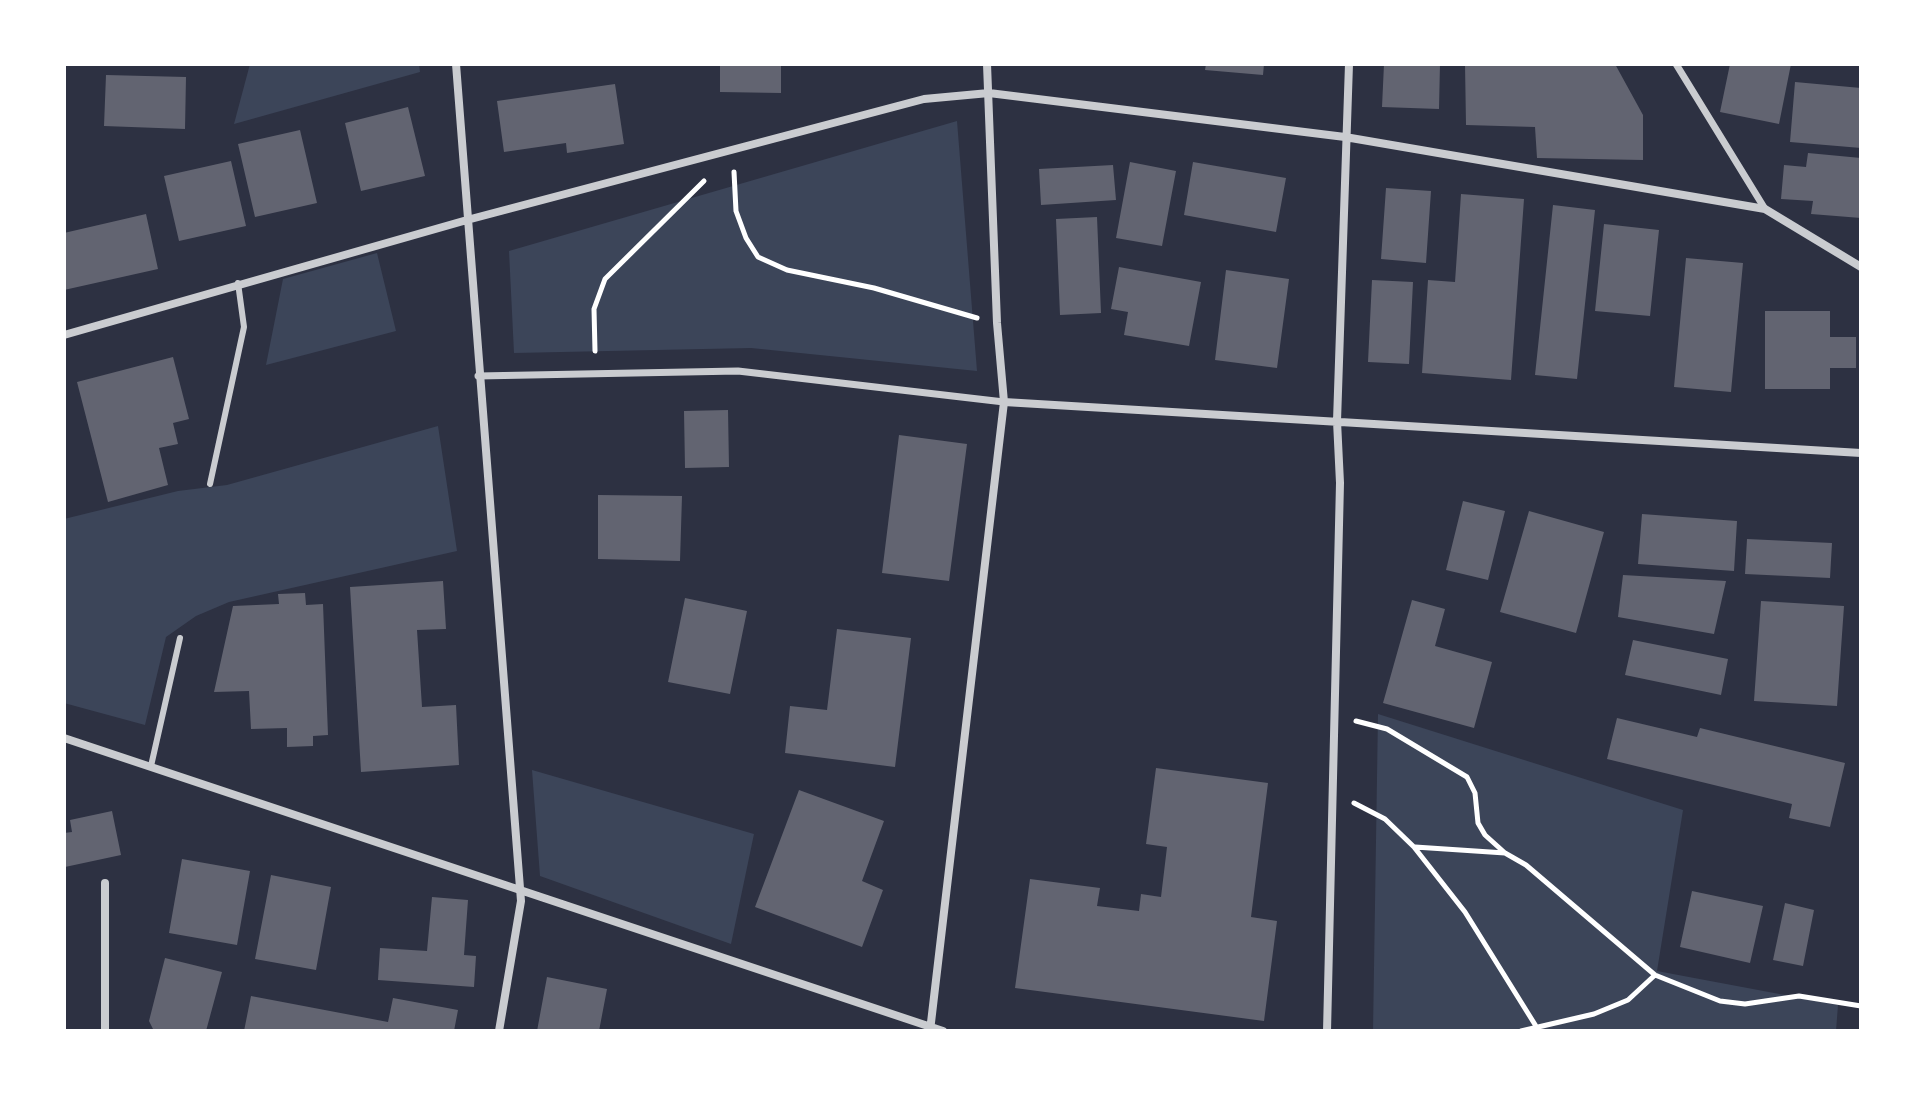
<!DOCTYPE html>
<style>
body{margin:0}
#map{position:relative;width:1925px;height:1095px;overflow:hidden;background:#2d3142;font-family:"DejaVu Sans",sans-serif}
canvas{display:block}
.frame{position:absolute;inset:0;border:66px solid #fff;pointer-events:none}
</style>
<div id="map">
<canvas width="1925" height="1095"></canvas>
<div class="frame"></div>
</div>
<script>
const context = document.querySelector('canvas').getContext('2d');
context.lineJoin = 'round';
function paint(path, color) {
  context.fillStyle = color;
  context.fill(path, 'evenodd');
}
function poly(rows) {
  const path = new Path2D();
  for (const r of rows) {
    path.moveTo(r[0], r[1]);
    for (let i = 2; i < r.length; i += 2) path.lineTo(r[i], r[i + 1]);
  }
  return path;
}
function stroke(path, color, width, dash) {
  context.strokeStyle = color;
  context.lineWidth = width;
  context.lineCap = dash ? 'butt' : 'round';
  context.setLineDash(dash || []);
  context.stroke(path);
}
const green = poly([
 [250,64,419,64,420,72,234,124],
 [957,121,977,371,751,348,514,353,509,251],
 [377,253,396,331,266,365,283,279],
 [438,426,457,551,229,602,196,616,166,637,145,725,64,703,64,519,178,491,227,485],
 [1378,714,1683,810,1657,971,1838,1005,1836,1031,1373,1031],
 [532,770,754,834,731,944,540,876]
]);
const building = poly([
 [720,64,781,64,781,93,720,92],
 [1206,64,1264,64,1263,75,1205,70],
 [1384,64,1440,64,1439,109,1382,107],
 [1465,64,1615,64,1643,115,1643,160,1537,158,1535,127,1466,125],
 [1730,64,1791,64,1779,124,1720,112],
 [106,75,186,77,185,129,104,126],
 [1795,82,1861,88,1861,148,1790,142],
 [615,84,624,144,567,153,566,143,504,152,497,101],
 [408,107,425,176,361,191,345,123],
 [300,130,317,203,255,217,238,144],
 [1808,153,1861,158,1861,218,1811,214,1813,201,1781,199,1784,165,1806,167],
 [231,161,246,226,179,241,164,176],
 [1130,162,1176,171,1162,246,1116,238],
 [1193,162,1286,178,1276,232,1184,215],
 [1113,165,1116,200,1041,205,1039,169],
 [1386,188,1431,191,1426,263,1381,259],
 [1461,194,1524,199,1511,380,1422,373,1428,280,1455,282],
 [1553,205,1595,210,1577,379,1535,375],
 [146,214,158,269,64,290,64,233],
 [1097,217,1101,313,1060,315,1056,219],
 [1604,224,1659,230,1650,316,1595,311],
 [1686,258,1743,263,1731,392,1674,387],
 [1119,267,1201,282,1189,346,1124,335,1128,312,1111,309],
 [1226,270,1289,279,1277,368,1215,360],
 [1372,280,1413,282,1409,364,1368,362],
 [1765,311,1830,311,1830,337,1856,337,1856,368,1830,368,1830,389,1765,389],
 [173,357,189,419,173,423,178,444,159,448,168,485,108,502,77,382],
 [728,410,729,467,685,468,684,411],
 [899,435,967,444,949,581,882,573],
 [598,495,682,496,680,561,598,559],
 [1463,501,1505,511,1488,580,1446,570],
 [1529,511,1604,532,1576,633,1500,612],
 [1642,514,1737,521,1734,571,1638,564],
 [1747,539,1832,543,1830,578,1745,574],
 [1623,575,1726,581,1714,634,1618,617],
 [443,581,446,629,417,630,422,707,456,705,459,765,361,772,350,587],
 [305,593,306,605,323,604,328,735,313,736,313,746,287,747,287,728,251,729,249,691,214,692,233,606,279,604,278,594],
 [685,598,747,611,730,694,668,682],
 [1412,600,1445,609,1435,646,1492,662,1474,728,1383,703],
 [1761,601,1844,606,1837,706,1754,701],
 [837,629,911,638,895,767,785,753,790,706,827,710],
 [1633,640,1728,659,1721,695,1625,675],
 [1617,718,1697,737,1700,728,1845,763,1830,827,1789,818,1792,804,1607,759],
 [1156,768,1268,783,1251,917,1277,921,1264,1021,1015,988,1030,879,1100,888,1097,906,1139,911,1141,894,1161,897,1167,847,1146,844],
 [799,790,884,821,862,881,883,890,862,947,755,907],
 [112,811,121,855,65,867,64,833,72,832,70,820],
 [182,859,250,871,237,945,169,933],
 [271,875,331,887,316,970,255,959],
 [1692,891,1763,906,1750,963,1680,947],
 [432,897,468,900,464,955,476,956,474,987,378,980,380,948,427,951],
 [1785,903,1814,910,1803,966,1773,960],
 [165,958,222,972,206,1031,154,1031,149,1021],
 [547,977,607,989,599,1031,537,1031],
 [251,996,388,1022,393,998,458,1010,454,1031,244,1031]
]);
const path = poly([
 [734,172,736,211,746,238,758,257,787,270,874,288,977,318],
 [595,351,594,309,605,279,704,181],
 [1356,721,1387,729,1467,777,1475,793,1478,823,1485,835,1505,853,1526,865,1655,975,1720,1001,1745,1004,1799,996,1861,1006],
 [1354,803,1385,819,1414,847,1465,912,1539,1031],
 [1415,847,1505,853],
 [1521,1031,1594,1014,1628,1000,1655,975]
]);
const service = poly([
 [210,484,244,327,238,283],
 [151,766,180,638]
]);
const pedestrian = poly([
 [1676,64,1765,209],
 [478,376,738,371,1004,402]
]);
const minor = poly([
 [456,64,521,901,499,1031],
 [64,335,467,220,924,99,989,93,1345,137,1765,209,1861,267],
 [1004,402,1861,453],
 [64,738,943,1031],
 [105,1031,105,883],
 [930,1031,1004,402,997,323,987,64],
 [1327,1031,1340,483,1337,421,1349,64]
]);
paint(green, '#3c4559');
paint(building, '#626471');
stroke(path, '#fff', 5);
stroke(service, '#caccd0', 6);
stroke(pedestrian, '#caccd0', 7);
stroke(minor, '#caccd0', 8);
</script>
